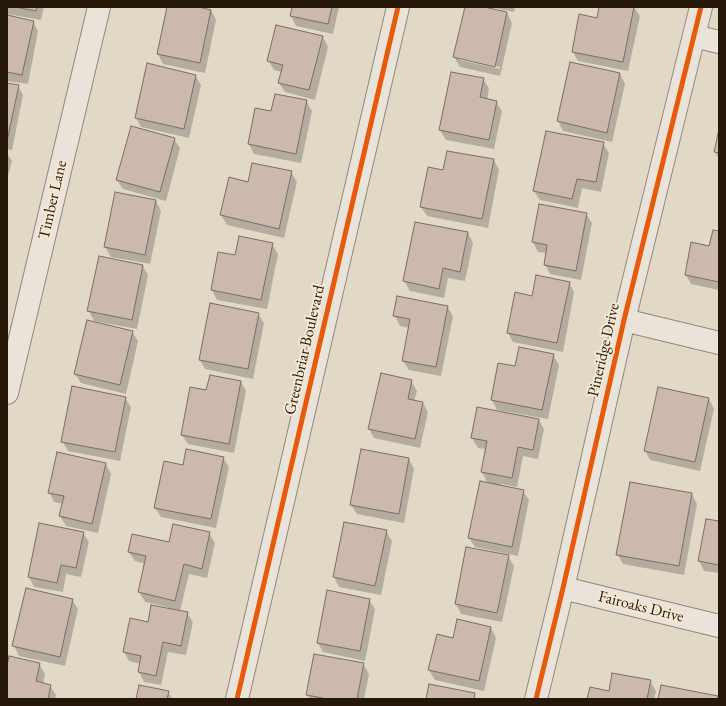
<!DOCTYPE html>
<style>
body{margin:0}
#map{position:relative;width:726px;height:706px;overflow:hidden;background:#e2d8c6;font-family:"EB Garamond",serif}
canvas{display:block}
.frame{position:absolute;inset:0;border:8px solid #261809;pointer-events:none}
</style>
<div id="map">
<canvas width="726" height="706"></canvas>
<div class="frame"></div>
</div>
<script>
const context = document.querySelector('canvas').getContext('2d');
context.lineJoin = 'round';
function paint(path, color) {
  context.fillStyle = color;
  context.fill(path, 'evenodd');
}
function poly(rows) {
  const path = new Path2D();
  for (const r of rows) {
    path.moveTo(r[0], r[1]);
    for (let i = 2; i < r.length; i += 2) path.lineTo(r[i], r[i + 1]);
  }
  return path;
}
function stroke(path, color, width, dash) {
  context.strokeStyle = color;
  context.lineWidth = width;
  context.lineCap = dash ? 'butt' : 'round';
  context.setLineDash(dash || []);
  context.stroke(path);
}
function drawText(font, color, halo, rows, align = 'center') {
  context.font = font + ' "EB Garamond",serif';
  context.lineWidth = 4;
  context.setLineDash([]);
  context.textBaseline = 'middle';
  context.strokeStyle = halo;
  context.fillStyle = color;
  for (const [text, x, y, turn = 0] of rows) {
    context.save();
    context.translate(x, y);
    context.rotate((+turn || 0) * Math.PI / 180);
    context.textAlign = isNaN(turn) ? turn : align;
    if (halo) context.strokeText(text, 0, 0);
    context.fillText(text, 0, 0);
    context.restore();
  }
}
const shadow = poly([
 [7,7,44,7,41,20,7,14],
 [168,7,194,7,211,10,216,20,205,73,163,64,158,54],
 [293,7,339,7,333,34,296,26,291,16],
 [466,7,479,7,507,13,512,23,500,76,460,67,454,57],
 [460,58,500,67,500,69,460,60],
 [490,7,515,7,514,12],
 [600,7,634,7,640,16,628,71,578,61,573,52,597,19],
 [7,16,33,21,38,31,28,84,7,81],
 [323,37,328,47,315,100,285,92,279,83,282,72,274,70,268,60],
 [571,63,620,74,625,84,612,142,563,131,558,121],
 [195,75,201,85,189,138,141,127,136,118],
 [483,79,489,88,487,100,496,102,502,111,494,149,446,140,440,130],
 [7,84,18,86,23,95,12,150,7,149],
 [306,101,312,111,301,163,254,154,249,144],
 [719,134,719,159,715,152],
 [174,139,180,148,166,201,123,189,117,180],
 [603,143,609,153,601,192,582,188,578,208,540,200,534,191],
 [448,152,494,160,499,170,488,228,427,216,421,207,444,171],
 [7,153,12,161,7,180],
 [291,172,297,182,284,238,227,225,221,215,249,183],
 [116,193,156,201,161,211,150,264,111,257,105,247],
 [586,214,592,223,581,280,550,274,545,264,547,253,538,252,533,242],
 [719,232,719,290,691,284,686,275,710,247],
 [468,233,473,243,465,281,448,278,444,298,410,291,404,281],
 [272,244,278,254,267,309,217,300,212,290],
 [142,265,148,275,137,329,94,321,89,311],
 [569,283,574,292,563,352,513,342,508,333,532,297],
 [447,306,453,316,441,376,409,370,403,361,410,328,400,326,395,316],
 [258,314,264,323,253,379,205,369,200,360],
 [132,332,138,341,126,394,81,383,75,374],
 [553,355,559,365,548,419,497,410,492,400,516,367],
 [411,381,417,391,414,401,423,403,428,412,420,448,374,438,369,429],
 [241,382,246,391,234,453,188,444,182,435],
 [659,388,709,399,714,409,700,471,650,460,645,450],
 [125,398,131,407,120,461,68,451,62,441],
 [539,420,544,429,538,459,523,456,517,487,501,484,501,486,523,491,529,500,518,556,475,547,469,538,488,484,482,472,486,449,478,448,472,438],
 [223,458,229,467,216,528,161,517,155,508,184,466],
 [409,459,414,469,404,523,357,514,351,505],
 [106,464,111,474,98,533,66,526,60,516,63,504,54,502,49,492],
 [692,494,697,504,684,575,623,564,618,555],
 [719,522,719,573,704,571,699,561],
 [386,531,392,541,381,595,339,587,334,577],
 [83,533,89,542,81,577,66,574,63,592,34,587,29,577],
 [209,533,215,543,207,578,189,574,180,611,187,613,193,622,186,655,168,652,161,685,144,682,139,672,141,664,129,661,124,652,149,623,168,609,168,607,145,602,139,592,146,564,135,561,129,552,170,543],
 [508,556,514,566,502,622,461,614,456,604],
 [72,600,78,609,65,666,19,656,14,646],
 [369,600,375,609,365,661,323,652,318,643],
 [491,628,496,638,484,691,435,680,429,670],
 [39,664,45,674,43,684,50,686,56,695,55,699,7,699,7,671],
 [363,664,369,674,364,699,310,699,307,694],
 [650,681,656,691,654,699,588,699,610,692],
 [168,692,172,699,137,699]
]);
const building = poly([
 [15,7,37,7,36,11,15,7],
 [167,7,199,7,211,10,200,63,157,54,167,7],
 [292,7,332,7,328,24,290,16,292,7],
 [465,7,484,7,507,12,495,67,453,57,465,7],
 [599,7,634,7,623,62,572,52,579,14,597,18,599,7],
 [7,15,34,21,22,75,7,72,7,15],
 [276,25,323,36,309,90,278,83,283,65,267,61,276,25],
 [570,62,620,73,607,133,557,121,570,62],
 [147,63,196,75,184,129,135,118,147,63],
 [451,72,484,78,480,97,497,101,489,140,439,130,451,72],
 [7,83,19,85,7,141,7,83],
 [275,94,307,100,296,154,248,144,255,108,271,111,275,94],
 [131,126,175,138,160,192,116,180,131,126],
 [719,129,719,153,714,152,719,129],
 [546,131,604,142,596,182,577,179,572,199,533,191,546,131],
 [447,151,494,159,482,219,420,207,428,167,443,170,447,151],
 [252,163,292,171,279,229,220,215,229,177,248,182,252,163],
 [115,192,156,200,145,255,104,247,115,192],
 [539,204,587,213,576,271,544,265,547,245,532,242,539,204],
 [415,222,468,232,460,272,443,268,439,289,403,281,415,222],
 [713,230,719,231,719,282,685,275,691,242,709,246,713,230],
 [239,236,273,243,261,300,211,290,218,252,235,255,239,236],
 [99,256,143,265,132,320,87,311,99,256],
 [536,275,570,282,557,343,507,333,515,292,532,296,536,275],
 [397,296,448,306,436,367,402,361,410,319,393,316,397,296],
 [210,303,259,313,248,369,199,360,210,303],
 [87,320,133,331,120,385,74,374,87,320],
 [519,347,554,354,542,410,491,400,498,363,515,366,519,347],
 [381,373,412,380,408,399,423,402,415,439,368,429,381,373],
 [210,375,241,381,229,444,181,435,190,387,206,390,210,375],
 [72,386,126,397,115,452,61,442,72,386],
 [658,387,709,398,695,462,644,451,658,387],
 [477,407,539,419,533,450,518,447,512,478,481,472,487,441,471,438,477,407],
 [186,449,224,457,211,519,154,508,164,461,183,465,186,449],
 [361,449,409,458,399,514,350,505,361,449],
 [57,452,106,463,92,524,59,516,64,496,48,493,57,452],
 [480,481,524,490,512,547,468,538,480,481],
 [630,482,692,493,679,566,616,555,630,482],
 [706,519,719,521,719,565,698,561,706,519],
 [344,522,387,530,375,586,333,577,344,522],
 [39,523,84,532,76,568,61,565,57,583,28,577,39,523],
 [173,524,210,532,202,569,184,564,175,601,138,592,146,556,128,552,132,534,169,542,173,524],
 [466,547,509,555,497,613,455,604,466,547],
 [26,588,73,599,60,657,12,646,26,588],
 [327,590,370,599,360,651,317,643,327,590],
 [151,605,188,612,181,646,163,642,156,676,138,672,141,656,123,652,130,618,148,622,151,605],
 [457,619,491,627,479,681,428,670,437,634,453,638,457,619],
 [314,654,364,663,357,699,323,699,323,698,306,695,314,654],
 [9,656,40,663,36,681,51,685,48,699,7,699,7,666,9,656],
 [612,673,651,680,647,699,587,699,590,687,609,691,612,673],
 [429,684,475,693,474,699,426,699,429,684],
 [139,685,169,691,167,699,136,699,139,685],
 [661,685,718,696,718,699,658,699,661,685]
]);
const minor = poly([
 [694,36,719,42],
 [624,320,719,343],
 [7,393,99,7],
 [563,588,719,626],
 [237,699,398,7],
 [536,699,563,588,624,320,701,7]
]);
const cycleway = poly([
 [237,699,398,7],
 [536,699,563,588,624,320,701,7]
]);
const streetNames = [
 ["Timber Lane",53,200,-77],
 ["Greenbriar Boulevard",305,350,-77],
 ["Pineridge Drive",604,350,-77],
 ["Fairoaks Drive",641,607,14]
];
paint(shadow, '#0003');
paint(building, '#ccb8ac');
stroke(building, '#766e63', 1);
stroke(minor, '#90887c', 24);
stroke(minor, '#e9e3da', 22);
stroke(cycleway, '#e8590c', 5);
drawText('16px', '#261809', '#f5e8d2', streetNames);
</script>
